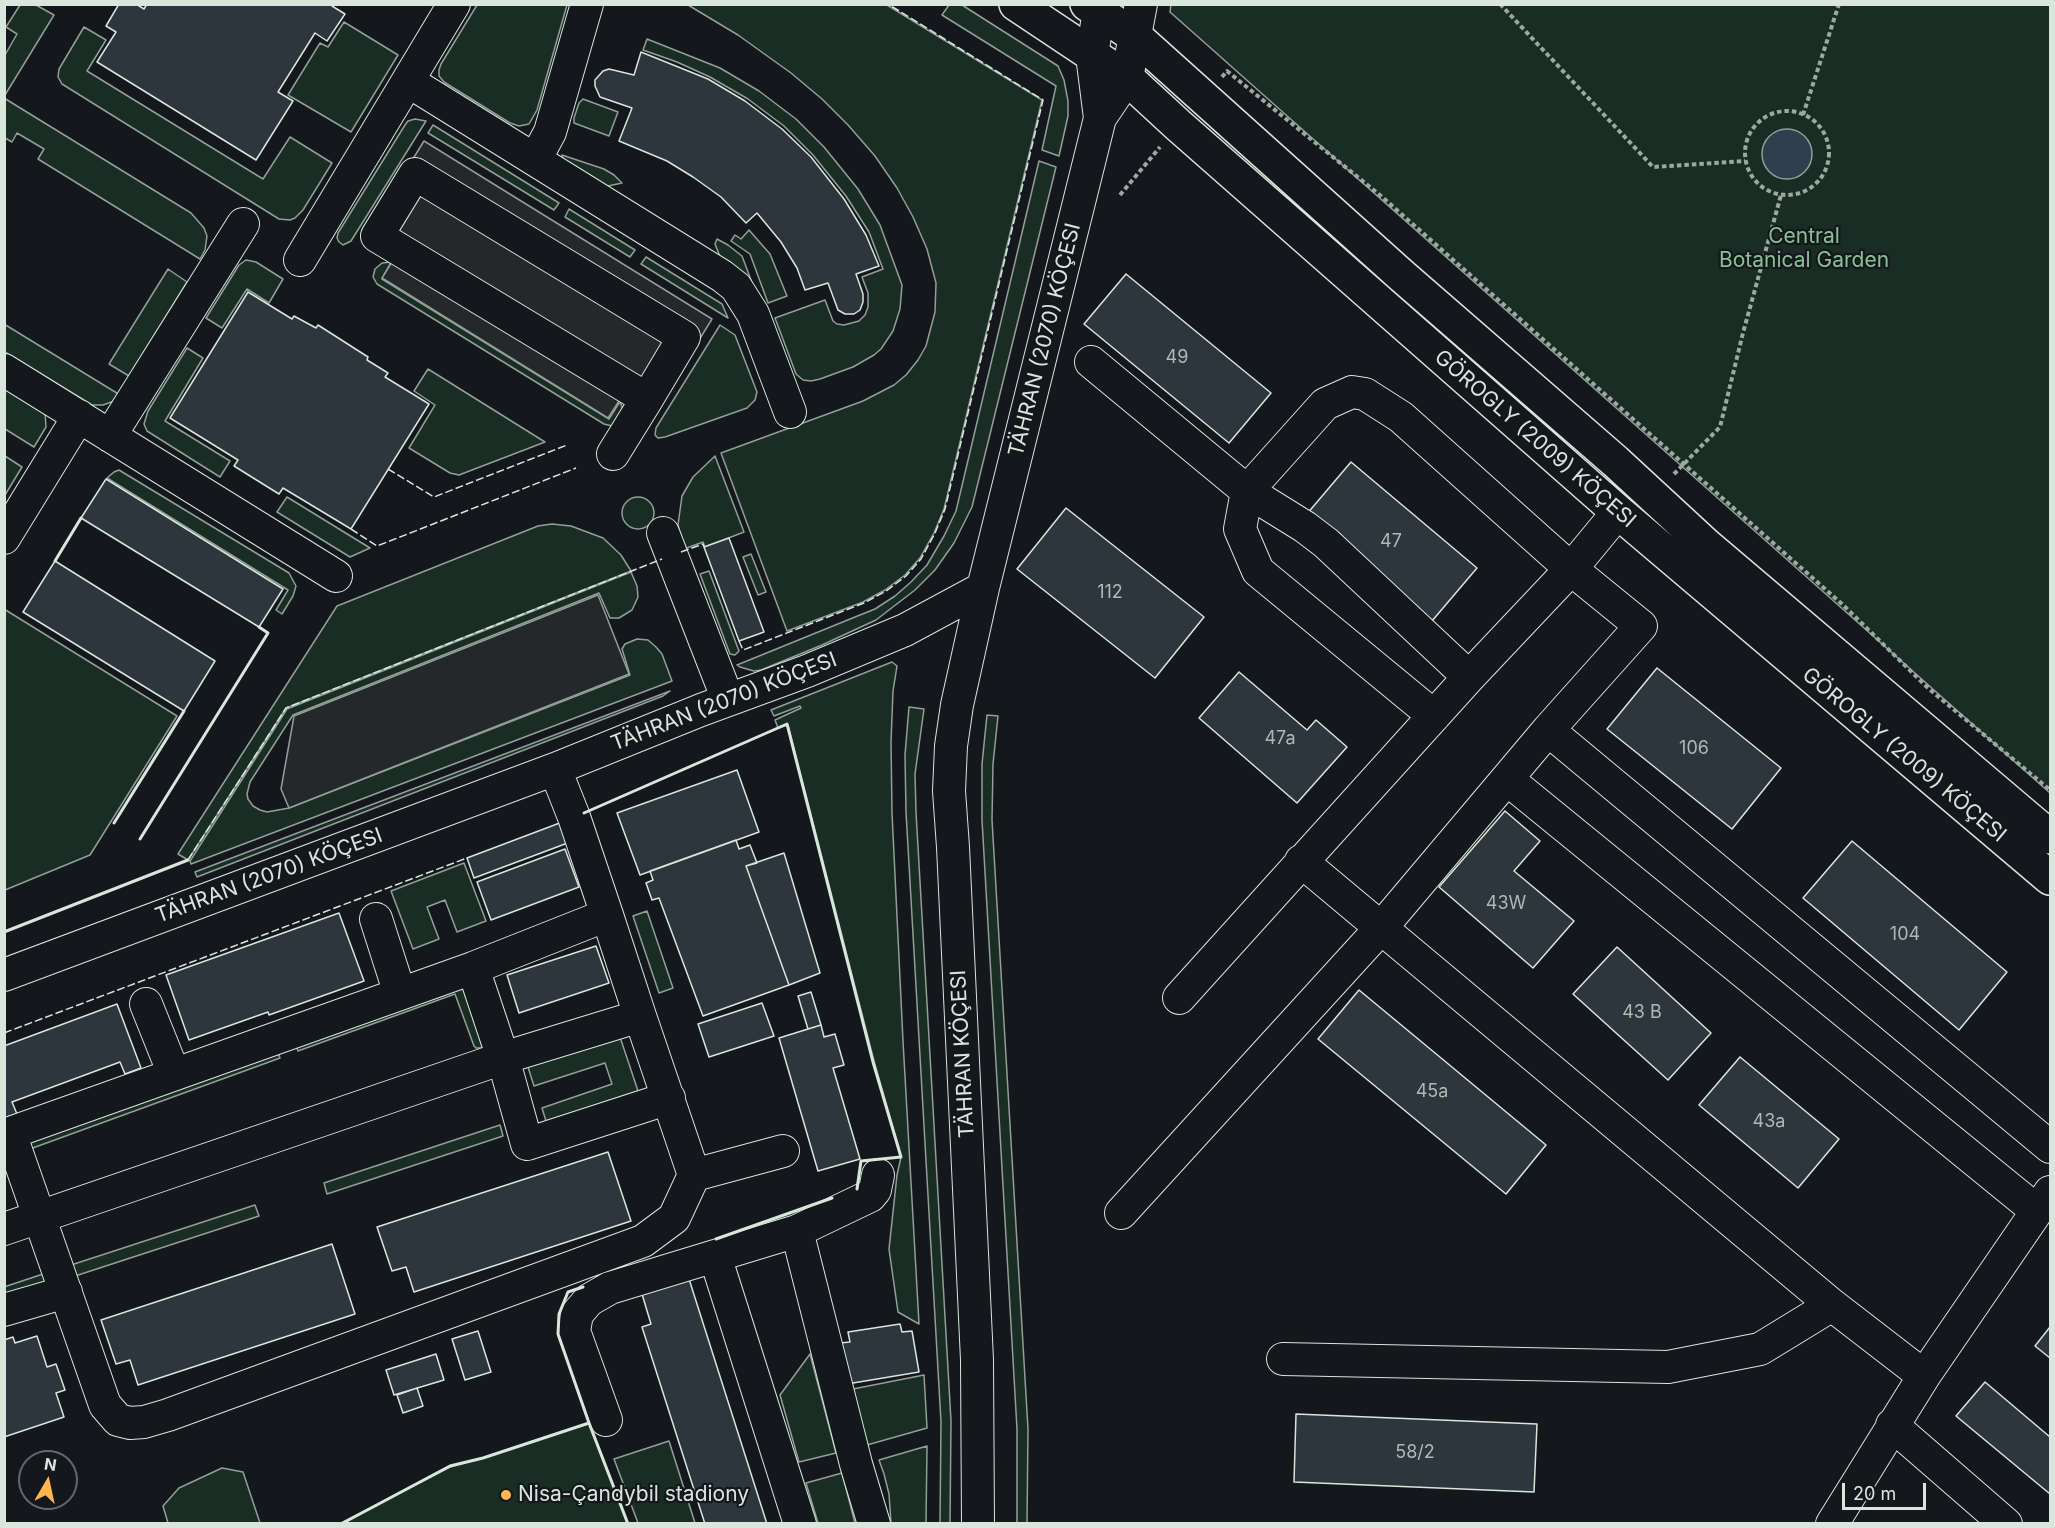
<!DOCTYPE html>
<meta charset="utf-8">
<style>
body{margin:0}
#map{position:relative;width:2055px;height:1528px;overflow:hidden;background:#14181c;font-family:Inter,sans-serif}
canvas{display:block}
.frame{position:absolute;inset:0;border:6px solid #d8e6dc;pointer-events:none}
.north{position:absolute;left:18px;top:1450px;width:60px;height:60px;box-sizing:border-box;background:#14181c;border:2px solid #626a69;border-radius:50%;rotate:9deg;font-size:16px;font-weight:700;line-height:24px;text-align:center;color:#d8e6dc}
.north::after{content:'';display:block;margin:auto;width:21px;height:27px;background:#ffb74d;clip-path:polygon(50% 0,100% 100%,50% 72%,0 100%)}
.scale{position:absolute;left:1842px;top:1483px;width:84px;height:27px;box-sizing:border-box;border:3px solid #d8e6dc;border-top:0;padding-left:8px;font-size:18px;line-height:21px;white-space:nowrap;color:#d8e6dc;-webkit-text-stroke:4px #14181c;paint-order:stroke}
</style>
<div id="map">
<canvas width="2055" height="1528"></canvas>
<div class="frame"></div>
<div class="north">N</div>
<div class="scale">20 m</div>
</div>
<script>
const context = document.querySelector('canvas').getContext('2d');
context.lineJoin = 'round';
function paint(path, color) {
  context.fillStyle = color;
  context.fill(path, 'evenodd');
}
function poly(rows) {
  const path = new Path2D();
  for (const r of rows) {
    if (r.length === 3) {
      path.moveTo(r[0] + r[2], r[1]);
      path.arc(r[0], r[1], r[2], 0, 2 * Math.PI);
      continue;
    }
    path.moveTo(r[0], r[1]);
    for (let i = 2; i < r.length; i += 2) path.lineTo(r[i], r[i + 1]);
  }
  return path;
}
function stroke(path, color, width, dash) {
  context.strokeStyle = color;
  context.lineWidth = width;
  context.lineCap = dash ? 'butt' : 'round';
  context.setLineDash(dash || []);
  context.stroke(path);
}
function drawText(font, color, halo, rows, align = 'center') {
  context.font = font + ' Inter,sans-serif';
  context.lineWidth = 4.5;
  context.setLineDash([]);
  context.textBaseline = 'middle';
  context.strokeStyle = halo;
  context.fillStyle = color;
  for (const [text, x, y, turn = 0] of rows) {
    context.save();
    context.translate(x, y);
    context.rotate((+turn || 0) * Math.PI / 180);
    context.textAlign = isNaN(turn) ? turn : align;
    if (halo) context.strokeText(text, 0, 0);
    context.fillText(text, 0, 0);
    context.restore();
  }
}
const green = poly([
 [1171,4,2050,5,2050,793,1170,12,1171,4],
 [20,5,36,5,54,15,5,95,5,55,17,34,6,27,20,5],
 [477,5,567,5,537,110,529,124,519,126,510,123,444,82,439,76,439,70,441,64,477,5],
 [688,5,887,5,1042,100,944,509,934,533,920,558,905,575,885,590,863,602,787,631,721,453,863,401,894,385,906,375,918,360,926,346,935,312,936,283,927,249,913,217,897,188,875,156,848,125,822,99,791,73,738,35,688,5],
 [949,5,962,5,1058,66,1064,80,1068,101,1068,116,1059,156,1042,150,1056,86,942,15,949,5],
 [344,22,398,55,351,132,288,95,320,43,328,47,344,22],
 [84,27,106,40,87,71,263,179,290,137,332,163,303,210,295,218,290,220,279,219,62,84,58,77,59,69,84,27],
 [647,39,720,68,759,91,796,119,824,147,858,189,880,225,902,285,900,309,893,331,881,349,874,355,853,367,820,379,811,381,803,380,796,374,775,318,825,300,833,321,837,324,844,325,859,321,865,315,868,307,868,293,862,277,883,269,869,232,846,196,813,155,784,126,748,99,710,77,677,62,643,50,647,39],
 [4,98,191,213,204,228,207,236,205,250,200,259,38,159,44,149,17,133,12,142,5,138,4,98],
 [583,99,618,112,609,136,574,123,574,118,579,103,583,99],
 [415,119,426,121,351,241,343,245,339,242,337,238,338,233,405,125,408,121,415,119],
 [433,125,559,203,554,210,428,133,433,125],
 [562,155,604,169,614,175,622,183,608,186,600,186,563,160,562,155],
 [1039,161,1056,167,972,507,954,543,935,570,915,590,876,620,822,645,761,670,754,671,740,667,737,665,860,615,875,609,895,596,911,582,927,565,944,536,956,511,1039,161],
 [569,209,635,250,630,257,565,217,569,209],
 [749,230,770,254,787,296,768,303,750,254,731,241,735,235,741,239,749,230],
 [717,239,728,245,742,256,754,288,721,259,715,244,717,239],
 [646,257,722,304,728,318,641,264,646,257],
 [246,260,256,262,283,279,269,303,247,289,222,328,206,318,239,265,246,260],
 [391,262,382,279,609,419,619,403,621,404,623,410,615,424,612,426,604,424,377,284,373,277,375,269,382,263,391,262],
 [168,269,187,282,129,376,109,364,168,269],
 [4,324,120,395,114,401,103,405,92,405,5,352,4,324],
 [720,325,735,335,757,392,755,400,747,408,665,437,658,438,655,435,656,428,720,325],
 [187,348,203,358,165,421,230,461,220,477,147,431,144,424,148,411,187,348],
 [428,369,545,442,459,475,450,473,409,448,435,405,414,391,428,369],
 [4,388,45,412,46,427,34,447,5,429,4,388],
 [5,456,22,467,5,495,5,456],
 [715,456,744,532,705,547,703,542,684,549,678,525,682,496,693,477,715,456],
 [119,470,289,573,296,586,293,596,282,614,276,610,288,590,107,478,114,472,119,470],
 [638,513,16],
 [287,497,370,548,350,557,277,512,287,497],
 [552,524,571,526,603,538,621,555,631,571,286,708,188,860,178,854,337,606,538,526,552,524],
 [751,554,766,592,758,595,743,557,751,554],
 [709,571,739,651,735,655,730,654,700,574,709,571],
 [631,572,637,586,638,597,632,610,619,618,610,618,599,593,293,715,250,782,247,794,248,799,253,806,260,810,267,812,289,808,630,675,622,649,625,644,637,639,648,640,656,647,662,654,672,681,191,864,190,861,287,709,631,572],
 [4,609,177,716,90,855,5,890,4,609],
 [892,662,897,666,893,691,891,742,892,813,903,1041,919,1324,898,1312,889,1249,897,1175,901,1157,874,1061,788,725,778,728,775,720,801,708,800,706,774,716,771,710,892,662],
 [670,691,663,696,197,877,195,872,670,691],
 [909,707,924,709,915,774,916,812,951,1421,950,1523,940,1523,941,1422,906,812,905,755,909,707],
 [987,715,998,716,993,764,992,820,1028,1429,1027,1523,1017,1523,1017,1429,982,820,982,764,987,715],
 [464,863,486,921,457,932,445,900,427,907,439,939,413,949,391,891,464,863],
 [647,911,673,988,659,993,633,916,647,911],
 [460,979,483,1046,481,1048,476,1048,474,1046,455,994,298,1051,294,1040,460,979],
 [619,1034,638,1091,546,1121,542,1108,612,1084,605,1063,534,1086,527,1064,619,1034],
 [276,1047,280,1058,30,1149,26,1138,276,1047],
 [500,1125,503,1136,327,1194,324,1183,500,1125],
 [255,1205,259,1216,69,1278,65,1267,255,1205],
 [46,1273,50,1284,5,1299,4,1287,46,1273],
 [810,1354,836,1453,799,1462,780,1395,810,1354],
 [924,1375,927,1428,867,1445,848,1390,924,1375],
 [589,1423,628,1523,341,1523,450,1467,483,1458,589,1423],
 [669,1441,695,1523,638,1523,614,1459,669,1441],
 [927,1446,926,1523,891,1523,889,1494,884,1474,879,1460,927,1446],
 [222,1468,243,1472,260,1523,168,1523,163,1506,179,1488,222,1468],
 [842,1473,855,1523,818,1523,806,1483,842,1473]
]);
const parking = poly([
 [424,141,712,319,652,416,621,398,608,418,382,278,395,257,364,238,424,141],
 [598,595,629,674,289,808,281,789,294,716,598,595]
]);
const water = poly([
 [1787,154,25]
]);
const building = poly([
 [119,4,136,4,144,9,147,4,332,4,332,6,345,14,327,41,315,33,278,92,293,101,256,160,97,62,116,32,106,26,119,4],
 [641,52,708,79,745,101,782,129,811,157,844,199,866,235,879,266,856,274,863,294,863,302,860,310,854,314,845,314,838,310,828,283,805,290,797,268,781,242,757,213,746,223,721,197,693,177,667,161,619,141,632,108,600,97,595,86,595,80,603,71,609,69,634,75,641,52],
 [1126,274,1271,393,1229,443,1084,324,1126,274],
 [248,292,292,319,294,316,316,328,318,325,368,357,367,360,388,373,385,377,429,404,351,529,283,488,279,494,234,466,238,460,170,418,248,292],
 [1351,462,1477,568,1432,621,1306,515,1351,462],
 [106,479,283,589,259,627,81,518,106,479],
 [1066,508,1204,617,1155,678,1017,569,1066,508],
 [729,538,764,632,739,641,704,547,729,538],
 [55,561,215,661,184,711,23,612,55,561],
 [1657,668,1781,768,1732,829,1607,729,1657,668],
 [1239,672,1307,730,1316,720,1347,747,1297,803,1199,718,1239,672],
 [737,770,759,832,640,875,617,813,737,770],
 [1505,811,1540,841,1514,871,1574,921,1533,968,1439,887,1505,811],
 [565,821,573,841,474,878,467,858,565,821],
 [736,840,739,849,750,845,757,863,746,866,789,985,703,1016,659,898,652,900,646,883,653,880,650,871,736,840],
 [1852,841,2007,972,1959,1030,1803,898,1852,841],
 [565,849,579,887,491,920,477,882,565,849],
 [784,853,820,973,789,985,746,866,784,853],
 [339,913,364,981,269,1015,268,1012,189,1040,166,975,339,913],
 [596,946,609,983,519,1013,507,975,596,946],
 [1617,947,1711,1033,1668,1080,1573,994,1617,947],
 [1359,990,1546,1145,1506,1194,1318,1039,1359,990],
 [811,992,821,1025,808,1029,798,996,811,992],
 [762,1003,774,1036,709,1057,698,1024,762,1003],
 [117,1004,141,1068,125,1074,120,1062,12,1102,17,1114,4,1118,4,1046,117,1004],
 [821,1025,824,1037,835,1034,844,1065,833,1068,860,1159,818,1171,779,1038,821,1025],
 [1740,1057,1839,1139,1798,1188,1699,1105,1740,1057],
 [608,1152,631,1221,414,1292,406,1267,392,1271,377,1227,608,1152],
 [332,1244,355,1314,138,1385,130,1360,116,1364,101,1320,332,1244],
 [689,1279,767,1524,705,1524,642,1327,651,1324,642,1294,689,1279],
 [900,1324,902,1332,912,1331,919,1372,847,1384,840,1343,850,1342,848,1332,900,1324],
 [2050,1327,2050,1358,2035,1346,2050,1327],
 [478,1331,491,1372,465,1380,452,1339,478,1331],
 [37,1336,47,1367,56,1364,65,1390,56,1393,64,1417,4,1437,4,1340,13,1337,15,1343,37,1336],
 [436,1354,444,1380,394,1395,386,1370,436,1354],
 [1985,1382,2050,1437,2050,1494,1956,1416,1985,1382],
 [417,1388,423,1406,403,1413,397,1395,417,1388],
 [1296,1414,1537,1424,1534,1492,1294,1482,1296,1414]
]);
const path = poly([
 [1500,4,1653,167,1745,161],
 [1222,77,1227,71,1381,196,1842,604,1928,688,2050,790],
 [1787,153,42],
 [1803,115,1839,4],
 [1120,195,1160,147],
 [1674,474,1720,427,1743,333,1781,195]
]);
const minor = poly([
 [1100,4,1092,55,1100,118],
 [408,81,722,276,736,287,753,314,790,412],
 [535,160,550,132,587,4],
 [300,260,454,4],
 [1091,362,1247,491,1305,527,1326,543,1469,677],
 [4,370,336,576],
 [110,436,243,224],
 [613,454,647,399,684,337,415,174,377,236,647,399],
 [663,533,728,700],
 [4,538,79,416],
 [1548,730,2050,1147],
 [555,769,574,817,607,915,640,1016,694,1175,674,1218,643,1241,168,1415,144,1422,130,1423,118,1420,105,1405,10,1133,473,968,607,915],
 [1507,779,2037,1211],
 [1301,861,1832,1305,1924,1376],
 [376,919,400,994],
 [473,968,503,1058,527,1144,669,1098],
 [4,975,555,769,701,710,807,671,905,630,983,588],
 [1179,998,1469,677,1571,569,1618,512],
 [146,1004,174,1074],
 [694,1175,783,1151],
 [1121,1213,1381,928,1548,730,1641,626,1571,569,1401,417,1365,394,1352,392,1325,404,1247,491,1240,529,1258,571,1434,716],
 [4,1229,503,1058,640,1016],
 [797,1231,856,1464,874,1524],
 [715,1256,800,1524],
 [4,1310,66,1292],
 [1283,1359,1668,1367,1760,1349,1832,1305],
 [606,1420,574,1331,577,1314,589,1300,610,1288,797,1231,870,1196,875,1190,878,1175],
 [1892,1425,2006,1524],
 [978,1524,977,1360,953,847,949,791,951,746,957,705,983,588,1100,118,1127,78,1141,4],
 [1832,1524,1924,1376,2050,1192]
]);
const major = poly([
 [1016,4,1127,78,1178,125,1618,512,2050,878],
 [1087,4,1136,37,1401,275,1615,461,1706,545,2050,837]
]);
const fence = poly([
 [388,469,434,497,567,445],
 [351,529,377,546,576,468],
 [681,552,703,544,704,547],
 [739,641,743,650,864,603,886,591,906,576,921,559,935,533,945,509,1043,100,888,4],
 [188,860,286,708,662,559],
 [4,1033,467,858]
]);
const wall = poly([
 [55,561,81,518],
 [584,813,787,724,873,1062,901,1157,861,1161,857,1189],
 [114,823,184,711],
 [140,839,268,633,259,627],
 [4,932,188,860],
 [716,1239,832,1198],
 [583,1287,568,1292,559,1314,558,1334,589,1423],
 [341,1524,450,1466,483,1458,589,1423,628,1524]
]);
const markers = [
 [506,1495,6,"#ffb74d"]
];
const numberNames = [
 ["49",1177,358],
 ["47",1391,542],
 ["112",1110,593],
 ["47a",1280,739],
 ["106",1694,749],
 ["43W",1506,904],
 ["104",1905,935],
 ["43 B",1642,1013],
 ["45a",1432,1092],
 ["43а",1769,1122],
 ["58/2",1415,1453]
];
const parkNames = [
 ["Central",1804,237],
 ["Botanical Garden",1804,261]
];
const streetNames = [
 ["TÄHRAN (2070) KÖÇESI",1045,340,-76],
 ["GÖROGLY (2009) KÖÇESI",1535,439,41],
 ["TÄHRAN (2070) KÖÇESI",724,702,-21],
 ["GÖROGLY (2009) KÖÇESI",1904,755,40],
 ["TÄHRAN (2070) KÖÇESI",269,876,-20],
 ["TÄHRAN KÖÇESI",963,1054,-93]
];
const poiNames = [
 ["Nisa-Çandybil stadiony",518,1495]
];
paint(green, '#1a2d24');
stroke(green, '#939e99', 1.5);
paint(parking, '#24282b');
stroke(parking, '#939e99', 1.5);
paint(water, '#2f3f4d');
stroke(water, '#939e99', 1.5);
paint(building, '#2c363c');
stroke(building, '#d8e6dc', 1.5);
stroke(minor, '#d8e6dc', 34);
stroke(major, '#d8e6dc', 36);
stroke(path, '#9da8a2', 4, [4.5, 3]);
stroke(minor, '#14181c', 32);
stroke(major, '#14181c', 33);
stroke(fence, '#d8e6dc', 1.5, [8, 3]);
stroke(wall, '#d8e6dc', 3);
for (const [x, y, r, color] of markers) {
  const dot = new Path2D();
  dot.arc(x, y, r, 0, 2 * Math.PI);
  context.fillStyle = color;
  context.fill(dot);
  stroke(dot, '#14181c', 2);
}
drawText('18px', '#adbab4', null, numberNames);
drawText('21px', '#8ac095', '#14181c', parkNames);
drawText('21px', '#d8e6dc', '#14181c', streetNames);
drawText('21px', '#d8e6dc', '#14181c', poiNames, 'left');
</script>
